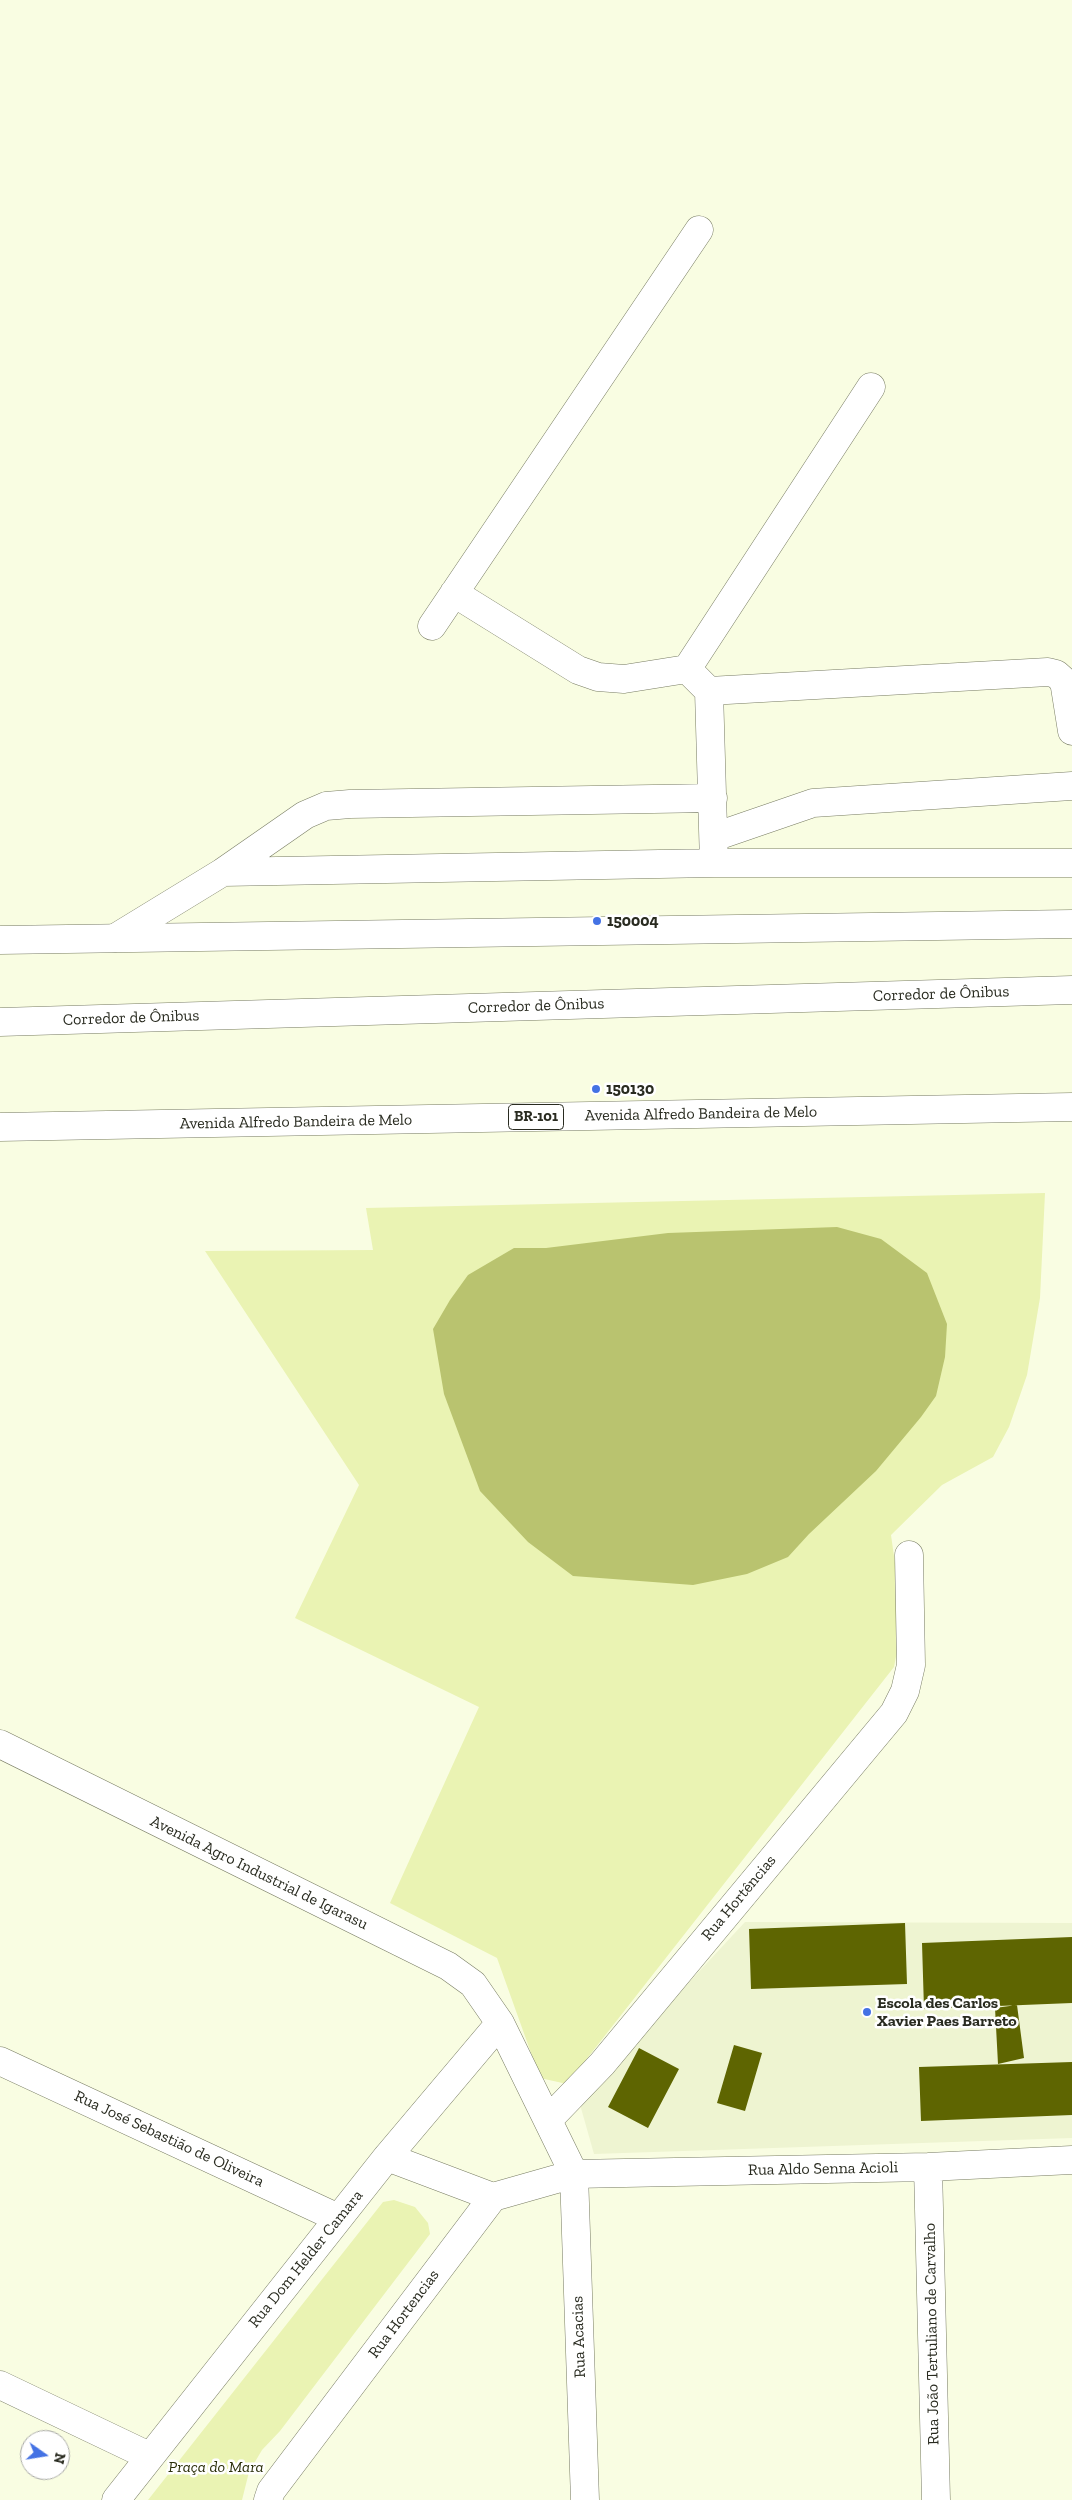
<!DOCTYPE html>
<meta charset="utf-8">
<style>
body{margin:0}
#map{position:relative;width:1072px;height:2500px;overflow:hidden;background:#f9fde2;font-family:"Zilla Slab",serif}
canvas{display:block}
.north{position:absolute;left:20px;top:2430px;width:50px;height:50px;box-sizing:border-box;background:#fff;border:1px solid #a9aaa6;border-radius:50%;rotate:103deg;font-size:14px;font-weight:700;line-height:20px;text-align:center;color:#292b20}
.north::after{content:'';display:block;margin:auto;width:18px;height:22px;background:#4472e4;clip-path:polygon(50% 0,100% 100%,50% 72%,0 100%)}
</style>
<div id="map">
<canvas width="1072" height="2500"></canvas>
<div class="north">N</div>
</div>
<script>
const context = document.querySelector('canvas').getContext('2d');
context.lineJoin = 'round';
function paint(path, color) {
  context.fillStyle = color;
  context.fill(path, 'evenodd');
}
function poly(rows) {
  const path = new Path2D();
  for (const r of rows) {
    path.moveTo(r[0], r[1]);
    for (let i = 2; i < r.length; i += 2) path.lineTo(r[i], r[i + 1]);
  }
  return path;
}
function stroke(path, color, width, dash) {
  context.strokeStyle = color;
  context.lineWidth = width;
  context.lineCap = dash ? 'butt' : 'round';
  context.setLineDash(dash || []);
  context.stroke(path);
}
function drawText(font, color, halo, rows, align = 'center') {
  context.font = font + ' "Zilla Slab",serif';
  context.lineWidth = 5;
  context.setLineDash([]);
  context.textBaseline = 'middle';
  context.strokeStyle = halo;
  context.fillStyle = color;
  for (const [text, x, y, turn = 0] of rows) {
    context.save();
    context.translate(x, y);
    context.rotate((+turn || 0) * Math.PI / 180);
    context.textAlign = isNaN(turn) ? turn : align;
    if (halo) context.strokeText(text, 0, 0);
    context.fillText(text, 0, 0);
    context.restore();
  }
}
const built = poly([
 [745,1922,1072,1923,1072,2138,594,2154,579,2101]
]);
const green = poly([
 [1045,1193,1040,1298,1027,1375,1009,1427,993,1457,942,1485,891,1535,903,1620,894,1667,567,2084,540,2078,497,1958,390,1903,479,1707,295,1618,359,1485,205,1251,373,1250,366,1208],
 [394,2200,415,2207,428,2223,430,2234,280,2431,262,2450,249,2472,242,2500,148,2500,383,2202]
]);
const water = poly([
 [837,1227,881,1239,927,1273,947,1324,945,1357,936,1396,921,1417,876,1471,809,1534,788,1557,747,1574,693,1585,573,1576,528,1542,480,1491,444,1394,433,1329,450,1300,468,1275,514,1248,546,1248,668,1233]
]);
const building = poly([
 [905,1923,907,1984,751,1989,749,1929],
 [1072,1937,1072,2003,924,2009,922,1943],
 [1017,2005,1024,2058,998,2064,995,2008],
 [734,2045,762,2053,745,2111,717,2103],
 [639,2048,679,2069,648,2128,608,2107],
 [1072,2062,1072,2115,921,2121,919,2067]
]);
const minor = poly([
 [454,593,578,670,598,677,624,679,687,669,709,691,714,863],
 [432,626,699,230],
 [687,669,871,387],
 [709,691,1048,672,1056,674,1064,681,1072,731],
 [714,837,813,803,1072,786],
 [223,872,305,815,326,806,350,804,713,798],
 [115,938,223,872,714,863,1072,863],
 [0,1022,1072,990],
 [0,1744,448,1966,473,1984,500,2023,574,2174,585,2500],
 [0,2061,338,2218],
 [548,2120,602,2064,894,1713,905,1691,911,1665,909,1555],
 [387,2157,493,2197],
 [928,2167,936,2500],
 [0,2385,149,2456],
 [116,2500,387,2157,500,2023],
 [268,2500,271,2491,493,2197,574,2174,928,2167,1072,2160]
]);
const highway = poly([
 [0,940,1072,924],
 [0,1127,1072,1107]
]);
const markers = [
 [597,921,5,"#4472e4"],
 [596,1089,5,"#4472e4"],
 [867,2012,5,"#4472e4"]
];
const shields = [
 [536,1117,55]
];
const shieldNames = [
 ["BR-101",536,1117]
];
const poiNames = [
 ["150004",607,921],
 ["150130",606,1089],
 ["Escola des Carlos",877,2003],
 ["Xavier Paes Barreto",877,2021]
];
const streetNames = [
 ["Corredor de Ônibus",941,994,-2],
 ["Corredor de Ônibus",536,1006,-2],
 ["Corredor de Ônibus",131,1018,-2],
 ["Avenida Alfredo Bandeira de Melo",701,1114,-1],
 ["Avenida Alfredo Bandeira de Melo",296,1122,-1],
 ["Avenida Agro Industrial de Igarasu",259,1873,26],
 ["Rua Hortências",739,1898,-50],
 ["Rua José Sebastião de Oliveira",169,2139,25],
 ["Rua Aldo Senna Acioli",823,2169,-1],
 ["Rua Dom Helder Camara",306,2259,-51],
 ["Rua Hortencias",404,2314,-53],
 ["Rua João Tertuliano de Carvalho",932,2334,-91],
 ["Rua Acacias",579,2337,-92]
];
const parkNames = [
 ["Praça do Mara",216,2467]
];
paint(built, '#eef4d1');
paint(green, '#eaf3b3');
paint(water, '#b9c36f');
paint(building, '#5e6501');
stroke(minor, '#787c63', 29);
stroke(highway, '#787c63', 29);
stroke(minor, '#fff', 28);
stroke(highway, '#fff', 28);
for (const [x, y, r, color] of markers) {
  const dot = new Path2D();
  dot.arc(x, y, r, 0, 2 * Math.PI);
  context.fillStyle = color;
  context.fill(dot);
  stroke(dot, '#fff', 2);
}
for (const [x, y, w] of shields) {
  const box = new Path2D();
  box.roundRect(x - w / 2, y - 12.5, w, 25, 4);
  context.fillStyle = '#fff';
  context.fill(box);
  stroke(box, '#292b20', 1);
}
drawText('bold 15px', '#292b20', null, shieldNames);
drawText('bold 16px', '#292b20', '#fff', poiNames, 'left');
drawText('16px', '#292b20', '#fff', streetNames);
drawText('italic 16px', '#2c300b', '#fff', parkNames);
</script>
